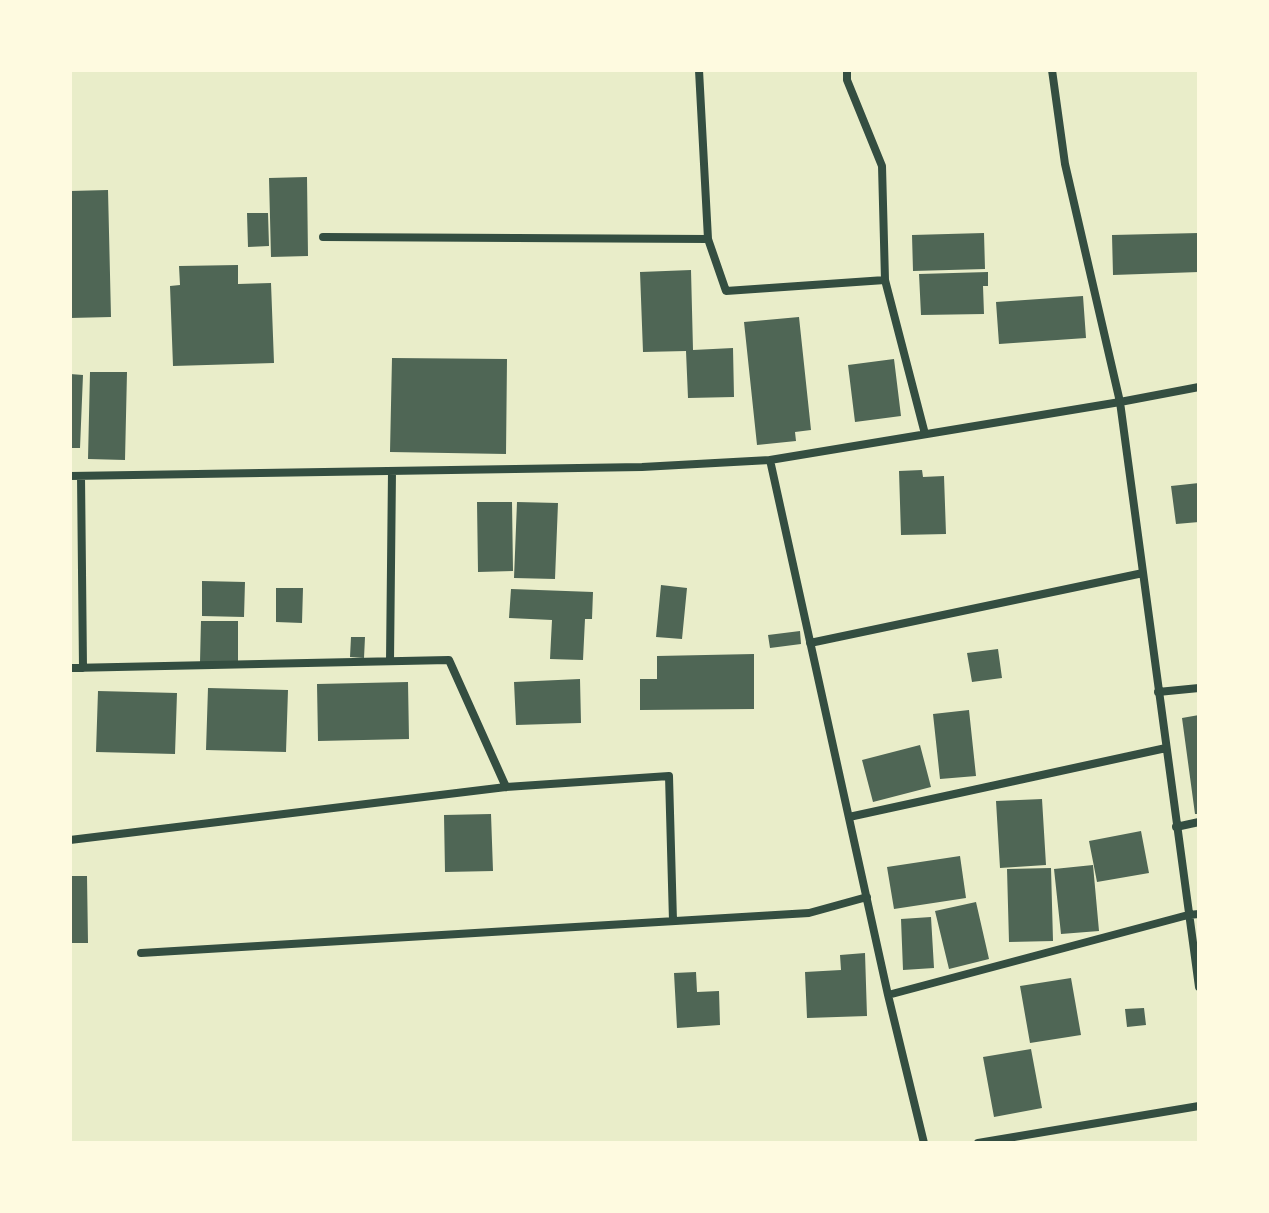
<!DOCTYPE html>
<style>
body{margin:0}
#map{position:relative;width:1269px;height:1213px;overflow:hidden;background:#e9edc9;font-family:Mulish,sans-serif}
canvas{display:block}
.frame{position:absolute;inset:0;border:72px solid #fefae0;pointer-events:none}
</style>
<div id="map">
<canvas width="1269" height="1213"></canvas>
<div class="frame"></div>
</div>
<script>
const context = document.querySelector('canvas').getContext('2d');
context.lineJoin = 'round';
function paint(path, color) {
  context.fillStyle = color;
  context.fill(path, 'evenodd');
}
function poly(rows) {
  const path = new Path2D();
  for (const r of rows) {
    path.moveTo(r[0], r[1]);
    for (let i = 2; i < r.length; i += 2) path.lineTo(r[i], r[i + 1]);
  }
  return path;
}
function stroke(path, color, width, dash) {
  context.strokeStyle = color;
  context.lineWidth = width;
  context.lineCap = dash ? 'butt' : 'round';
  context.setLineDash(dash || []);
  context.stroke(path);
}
const building = poly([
 [307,177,308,256,271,257,269,178],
 [108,190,111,317,70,318,70,191],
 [247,213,268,213,269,246,248,247],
 [984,233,985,269,913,271,912,235],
 [1199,233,1199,272,1113,275,1112,235],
 [238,265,238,284,271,283,274,363,173,366,170,286,180,285,179,266],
 [691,270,693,350,733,348,734,397,688,398,686,351,643,352,640,272],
 [988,272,988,286,983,286,984,314,921,315,919,274],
 [1083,296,1086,338,999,344,996,302],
 [799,317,811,430,795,432,796,441,757,445,744,322],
 [392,358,507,359,506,454,390,452],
 [894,359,901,416,855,422,848,365],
 [90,372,127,372,125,460,88,459],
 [70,374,83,375,80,448,70,448],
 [922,470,923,477,944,476,946,534,901,535,899,471],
 [1199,483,1199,522,1176,524,1171,486],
 [477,502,512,502,513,571,478,572],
 [517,502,558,503,555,579,514,578],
 [202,581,245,582,244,617,202,616],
 [661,585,687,588,682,639,656,637],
 [276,588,303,588,302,623,276,622],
 [511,589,593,592,592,619,585,619,583,660,550,659,552,620,509,618],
 [201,621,238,621,238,663,200,662],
 [800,631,801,644,770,648,768,635],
 [351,637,365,637,364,658,350,657],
 [998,649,1002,678,972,682,967,653],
 [754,654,754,709,640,710,640,679,657,679,657,656],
 [580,679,581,723,516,725,514,682],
 [408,682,409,739,318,741,317,684],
 [208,688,288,690,286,752,206,750],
 [98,691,177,693,175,754,96,752],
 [969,710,976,776,940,779,933,714],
 [1199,715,1199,814,1195,814,1182,718],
 [920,745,931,787,873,802,862,760],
 [1042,799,1046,865,1000,868,996,801],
 [491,814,493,871,445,872,444,815],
 [1141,831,1149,873,1097,882,1089,841],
 [960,856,966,898,894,909,887,867],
 [1093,865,1099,931,1061,934,1054,869],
 [1051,868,1053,941,1009,942,1007,869],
 [70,876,87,876,88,943,70,943],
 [976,902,989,959,949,969,935,911],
 [931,917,934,968,903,970,901,919],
 [865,953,867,1016,807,1018,805,972,841,970,840,955],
 [696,972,697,992,719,991,720,1025,677,1028,674,973],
 [1071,978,1081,1035,1030,1043,1020,986],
 [1144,1008,1146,1025,1127,1027,1125,1009],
 [1031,1049,1042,1108,994,1117,983,1057]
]);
const minor = poly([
 [699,70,708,239,726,291,885,280],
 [847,70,847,80,882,166,885,280,925,434],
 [1052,70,1065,164,1120,402,1199,987],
 [323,237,708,239],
 [770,460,888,995,924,1143],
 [70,476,642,467,770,460,1120,402,1199,387],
 [81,476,83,668],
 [810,643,1143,573],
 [390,661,392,471],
 [70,668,449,660,506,787],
 [1158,692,1199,688],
 [849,817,1166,748],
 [1176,827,1199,822],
 [70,840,506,787,669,776,673,921],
 [141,953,809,913,867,897],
 [888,995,1188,915,1199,914],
 [978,1143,1199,1106]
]);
paint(building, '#4f6655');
stroke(minor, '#344e41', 8);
</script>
